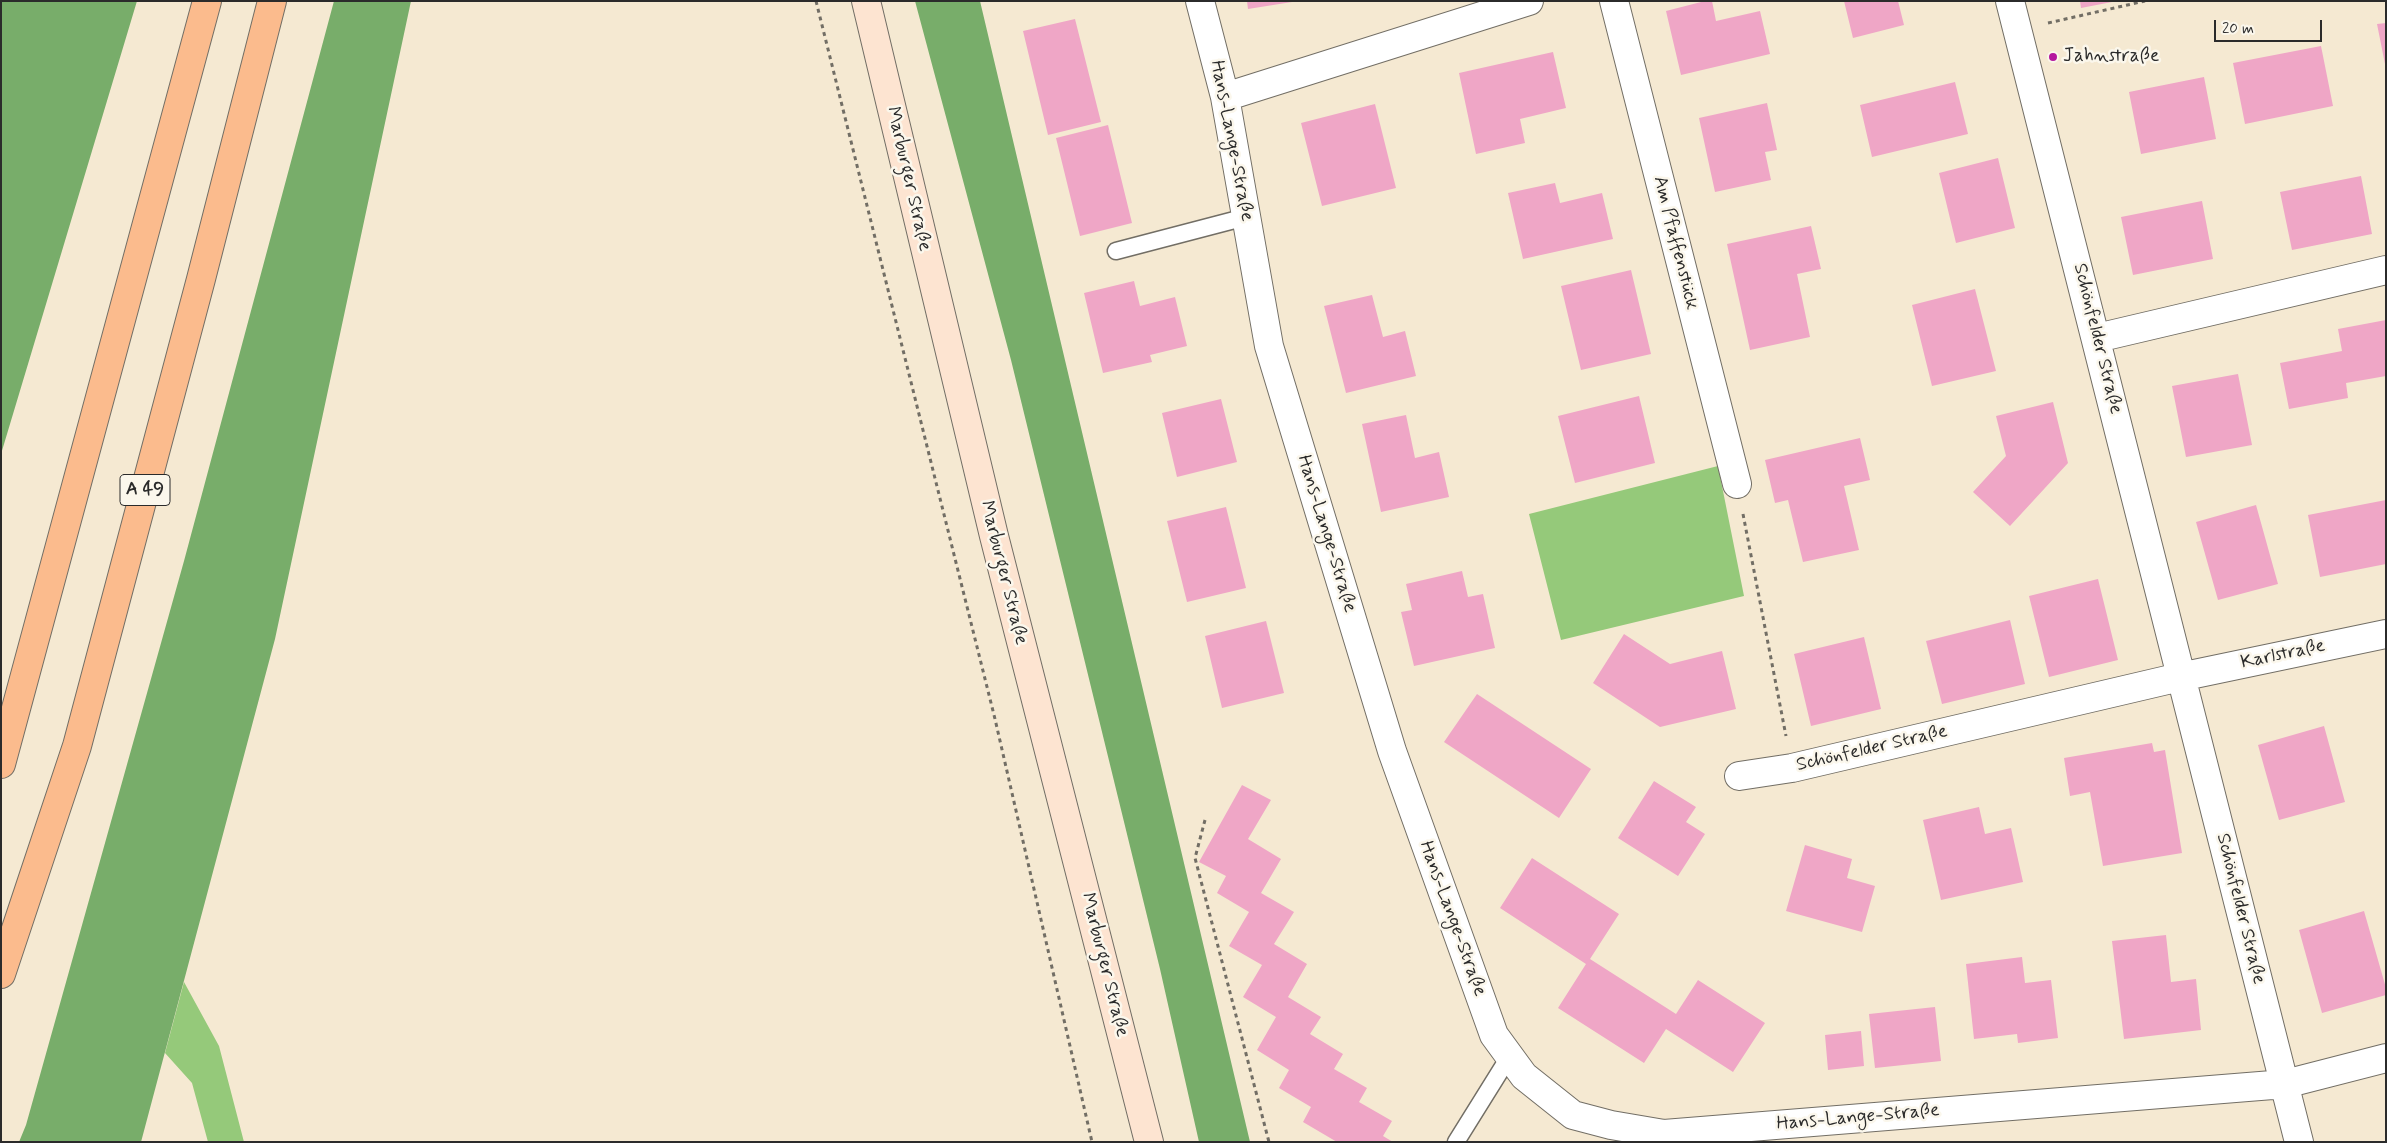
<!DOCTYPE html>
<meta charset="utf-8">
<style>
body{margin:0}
#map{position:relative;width:2387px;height:1143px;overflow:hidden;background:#f5e9d2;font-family:Mynerve,sans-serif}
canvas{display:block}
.frame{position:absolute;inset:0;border:2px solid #2b2b2b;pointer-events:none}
.scale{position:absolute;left:2214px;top:20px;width:108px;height:22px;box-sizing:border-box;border:2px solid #2b2b2b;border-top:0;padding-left:6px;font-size:15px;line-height:18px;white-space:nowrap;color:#2b2b2b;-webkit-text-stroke:4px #fbf7ec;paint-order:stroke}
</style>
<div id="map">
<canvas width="2387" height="1143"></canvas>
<div class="frame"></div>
<div class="scale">20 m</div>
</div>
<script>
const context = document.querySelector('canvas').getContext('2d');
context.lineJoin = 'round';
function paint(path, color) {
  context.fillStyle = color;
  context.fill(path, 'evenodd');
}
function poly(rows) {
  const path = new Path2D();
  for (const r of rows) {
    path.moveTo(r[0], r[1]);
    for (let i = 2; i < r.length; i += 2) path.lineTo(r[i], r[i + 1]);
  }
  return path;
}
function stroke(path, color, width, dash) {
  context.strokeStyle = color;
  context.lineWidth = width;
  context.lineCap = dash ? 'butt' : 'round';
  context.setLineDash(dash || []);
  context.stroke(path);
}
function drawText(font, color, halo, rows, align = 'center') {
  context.font = font + ' Mynerve,sans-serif';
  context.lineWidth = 5;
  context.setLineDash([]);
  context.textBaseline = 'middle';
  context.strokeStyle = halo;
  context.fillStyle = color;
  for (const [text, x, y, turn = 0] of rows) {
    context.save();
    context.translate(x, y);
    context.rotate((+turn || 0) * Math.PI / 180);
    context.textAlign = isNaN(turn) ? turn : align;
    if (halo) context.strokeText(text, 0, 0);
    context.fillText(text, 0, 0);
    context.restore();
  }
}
const green = poly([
 [1718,466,1744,596,1561,640,1529,514],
 [184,982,219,1046,244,1142,208,1142,192,1083,165,1053]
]);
const forest = poly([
 [1,1,137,1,1,454],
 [334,1,411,1,275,639,141,1142,19,1142,26,1125,184,561],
 [915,1,980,1,1250,1142,1199,1142,1160,969,1011,360]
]);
const building = poly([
 [1247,1,1292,1,1292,2,1248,9],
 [1705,1,1712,1,1716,21,1760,11,1770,54,1681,75,1666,11],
 [1844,1,1898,1,1904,25,1853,38],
 [2080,1,2112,1,2112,2,2081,8],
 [1075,19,1101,122,1048,135,1023,31],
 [2386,23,2386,64,2385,64,2377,24],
 [2321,46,2333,106,2245,124,2233,63],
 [1553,52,1566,108,1520,119,1525,143,1476,154,1459,73],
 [2204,77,2216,139,2141,154,2129,92],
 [1955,82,1968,134,1872,157,1860,105],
 [1767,103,1777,150,1765,152,1771,180,1715,192,1699,118],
 [1375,104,1396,188,1322,206,1301,123],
 [1108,125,1132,223,1080,236,1056,138],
 [1998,158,2015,228,1956,243,1939,173],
 [2361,176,2372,234,2292,250,2280,192],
 [1555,183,1560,203,1602,193,1613,239,1523,259,1508,193],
 [2202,201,2213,259,2133,275,2121,217],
 [1811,226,1821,269,1797,274,1810,337,1750,350,1727,244],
 [1631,270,1651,354,1581,370,1561,286],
 [1134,281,1140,306,1175,297,1187,346,1150,355,1152,362,1103,373,1084,293],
 [1975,289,1996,371,1932,386,1912,305],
 [1372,295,1383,337,1405,331,1416,376,1346,393,1324,306],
 [2386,320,2386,376,2346,383,2348,398,2289,409,2280,363,2342,351,2338,329],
 [2238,374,2252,445,2186,457,2172,386],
 [1639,396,1655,463,1575,483,1558,416],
 [1221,399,1237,462,1177,477,1162,413],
 [2053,402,2068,463,2010,526,1973,492,2006,456,1996,416],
 [1406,415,1415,458,1439,452,1449,497,1381,512,1362,424],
 [1860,438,1870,480,1844,486,1859,550,1803,562,1788,500,1775,503,1765,460],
 [2386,500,2386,564,2320,577,2308,515],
 [2256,505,2278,584,2218,600,2196,522],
 [1226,507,1246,588,1187,602,1167,521],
 [1462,571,1468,597,1483,594,1495,648,1414,666,1401,612,1412,610,1406,584],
 [2098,579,2118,660,2049,677,2029,596],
 [2010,620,2025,684,1942,704,1926,641],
 [1266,621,1284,693,1222,708,1205,636],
 [1624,634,1670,664,1722,651,1736,709,1660,727,1593,683],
 [1864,637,1881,709,1811,726,1794,654],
 [1477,694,1591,769,1559,818,1444,742],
 [2324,726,2345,802,2279,820,2258,745],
 [2152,743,2154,752,2165,750,2182,853,2103,866,2090,792,2070,796,2064,758],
 [1654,781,1696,807,1686,822,1705,834,1678,876,1618,838],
 [1242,785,1271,800,1248,839,1281,859,1261,893,1294,912,1274,944,1307,964,1288,997,1321,1017,1310,1034,1343,1054,1334,1069,1367,1088,1359,1102,1392,1121,1383,1136,1393,1142,1337,1142,1303,1122,1311,1107,1279,1088,1289,1070,1257,1050,1276,1017,1243,997,1262,965,1229,946,1249,912,1217,893,1226,876,1199,862],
 [1979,807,1985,834,2011,828,2023,882,1941,900,1923,820],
 [1805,845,1852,859,1847,878,1875,886,1862,932,1786,911],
 [1532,858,1619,914,1590,959,1676,1014,1698,980,1765,1023,1733,1072,1666,1029,1644,1063,1558,1008,1586,964,1500,908],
 [2364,911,2386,988,2386,995,2322,1013,2299,930],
 [2166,935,2171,982,2196,979,2201,1030,2124,1039,2112,941],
 [2022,957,2025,983,2051,980,2058,1038,2018,1043,2017,1034,1974,1039,1966,964],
 [1935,1007,1941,1061,1875,1068,1869,1014],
 [1861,1031,1864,1066,1828,1070,1825,1035]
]);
const path = poly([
 [816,1,995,719,1092,1142],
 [2048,23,2145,1],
 [1743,514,1786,736],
 [1205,820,1195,858,1269,1142]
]);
const lane = poly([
 [1116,251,1246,217],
 [1456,1142,1509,1057]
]);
const street = poly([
 [1200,1,1225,97,1269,346,1392,751,1494,1035,1524,1076,1573,1115,1611,1125,1664,1134,2285,1084,2386,1058],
 [1614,1,1737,484],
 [2010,1,2299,1142],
 [1225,97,1529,1],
 [2097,338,2386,270],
 [1739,776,1792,768,2180,677,2386,634]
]);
const secondary = poly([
 [866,1,994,536,1149,1142]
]);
const highway = poly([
 [1,764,207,1],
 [1,974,77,746,201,279,272,1]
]);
const markers = [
 [2053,57,5,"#b5179e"]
];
const shields = [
 [145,490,50]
];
const shieldNames = [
 ["A 49",145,490]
];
const poiNames = [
 ["Jahnstraße",2063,57]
];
const streetNames = [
 ["Hans-Lange-Straße",1231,141,79],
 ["Marburger Straße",908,179,77],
 ["Am Pfaffenstück",1675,243,76],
 ["Schönfelder Straße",2097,339,76],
 ["Hans-Lange-Straße",1326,534,73],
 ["Marburger Straße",1003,573,76],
 ["Karlstraße",2283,655,-12],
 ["Schönfelder Straße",1872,749,-13],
 ["Schönfelder Straße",2240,909,76],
 ["Hans-Lange-Straße",1452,919,70],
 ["Marburger Straße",1104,965,76],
 ["Hans-Lange-Straße",1858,1118,-5]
];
paint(green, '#95c97a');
paint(forest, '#78ad6a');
paint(building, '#efa6c6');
stroke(lane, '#726e65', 19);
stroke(street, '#726e65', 30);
stroke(secondary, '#726e65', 30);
stroke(highway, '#726e65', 30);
stroke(path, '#726e65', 3, [4, 4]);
stroke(lane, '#fff', 16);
stroke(street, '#fff', 28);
stroke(secondary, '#fde4d1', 28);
stroke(highway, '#fbbb8d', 28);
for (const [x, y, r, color] of markers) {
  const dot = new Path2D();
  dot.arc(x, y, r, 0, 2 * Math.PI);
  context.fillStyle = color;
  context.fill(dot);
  stroke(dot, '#fbf7ec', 2);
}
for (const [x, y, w] of shields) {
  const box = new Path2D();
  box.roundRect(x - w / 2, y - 15.5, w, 31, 4);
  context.fillStyle = '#fbf7ec';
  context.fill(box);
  stroke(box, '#2b2b2b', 1);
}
drawText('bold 18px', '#2b2b2b', null, shieldNames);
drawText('19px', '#2b2b2b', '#fbf7ec', poiNames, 'left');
drawText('19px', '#2b2b2b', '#fbf7ec', streetNames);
</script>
